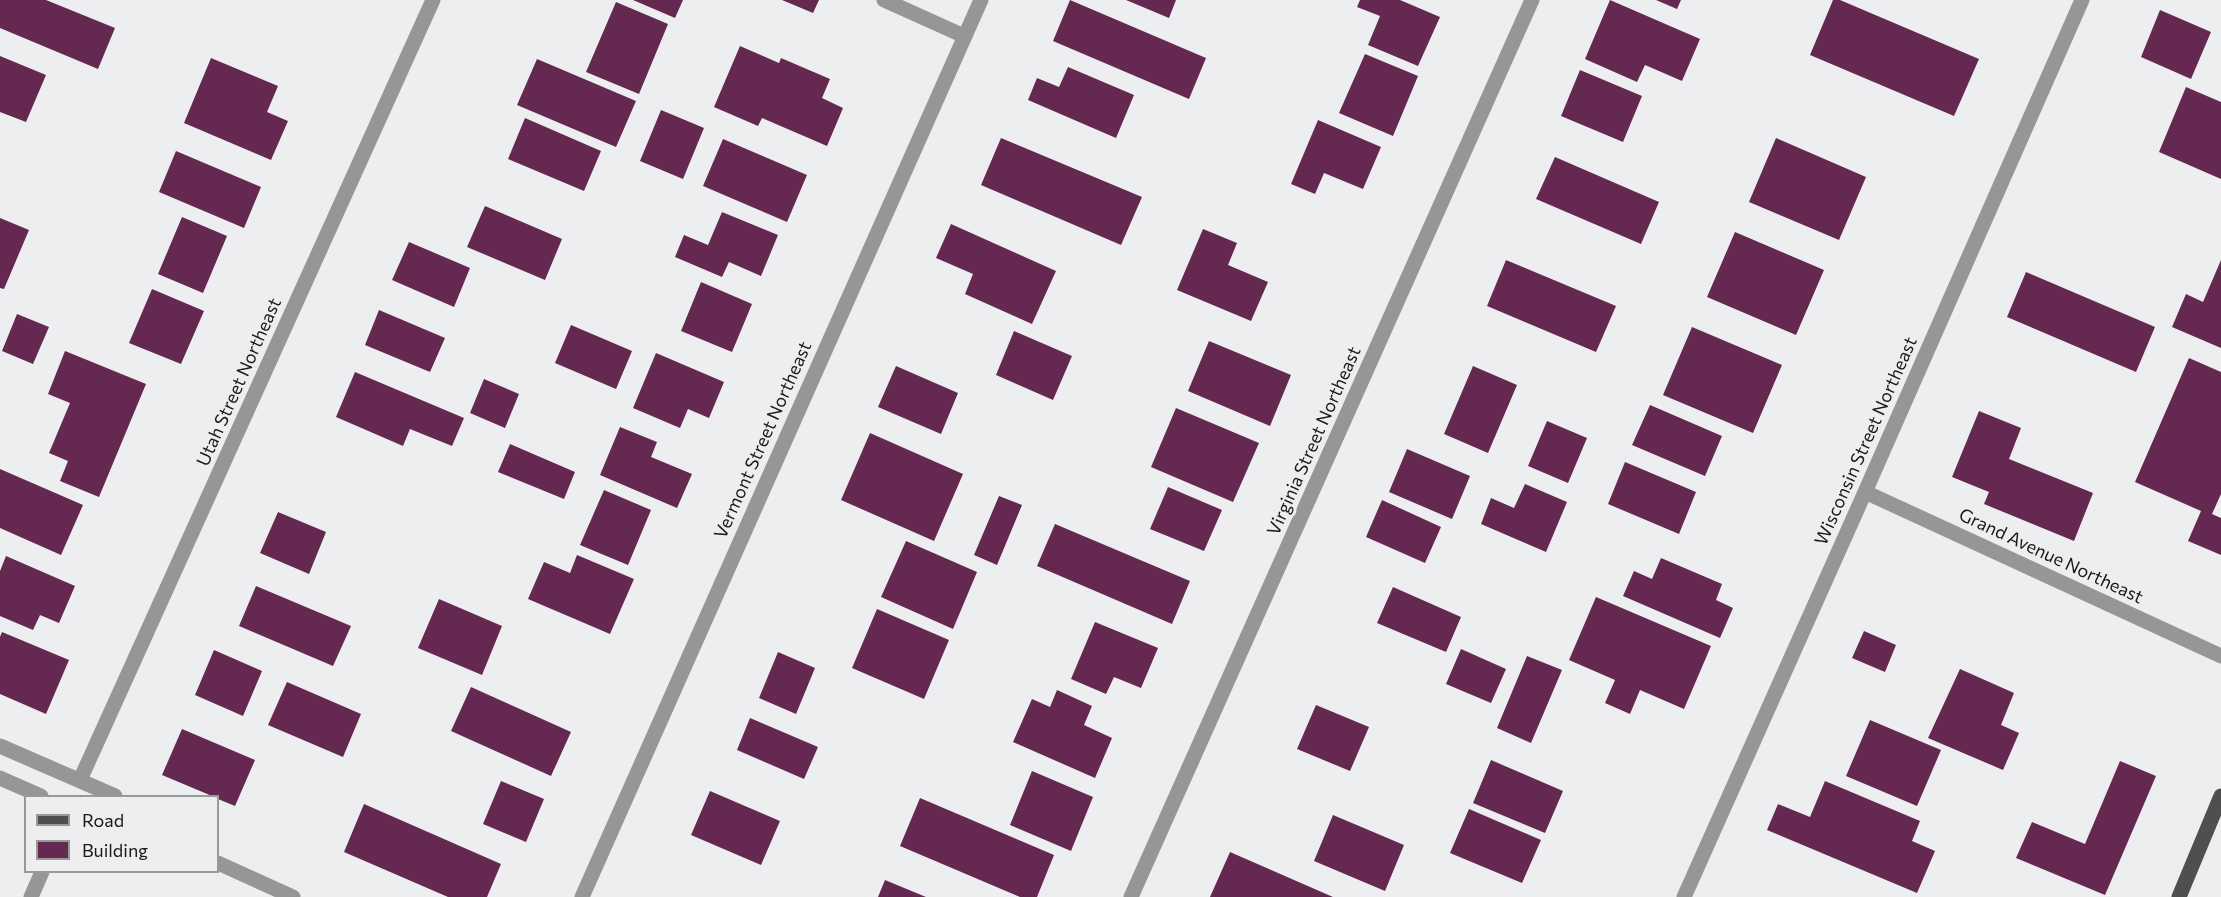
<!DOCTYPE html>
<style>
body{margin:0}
#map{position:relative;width:2221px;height:897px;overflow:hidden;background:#edeeef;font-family:Commissioner,sans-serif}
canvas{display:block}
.legend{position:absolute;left:24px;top:795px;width:195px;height:78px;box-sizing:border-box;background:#edeeef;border:2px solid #989999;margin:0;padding:8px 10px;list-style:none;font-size:18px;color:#181919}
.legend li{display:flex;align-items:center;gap:12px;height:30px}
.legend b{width:30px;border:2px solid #989999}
</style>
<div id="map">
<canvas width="2221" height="897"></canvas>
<ul class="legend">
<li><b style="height:8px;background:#504f4f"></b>Road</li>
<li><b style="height:16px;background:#652951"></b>Building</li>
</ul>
</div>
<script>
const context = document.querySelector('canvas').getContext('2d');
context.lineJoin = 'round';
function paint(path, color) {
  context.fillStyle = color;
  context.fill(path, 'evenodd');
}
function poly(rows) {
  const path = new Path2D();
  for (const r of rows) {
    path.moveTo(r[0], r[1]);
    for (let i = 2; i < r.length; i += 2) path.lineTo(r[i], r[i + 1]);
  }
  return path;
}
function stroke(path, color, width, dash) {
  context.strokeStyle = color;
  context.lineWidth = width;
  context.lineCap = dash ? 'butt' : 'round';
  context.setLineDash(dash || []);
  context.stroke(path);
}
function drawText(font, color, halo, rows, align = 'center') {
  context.font = font + ' Commissioner,sans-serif';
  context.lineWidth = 6;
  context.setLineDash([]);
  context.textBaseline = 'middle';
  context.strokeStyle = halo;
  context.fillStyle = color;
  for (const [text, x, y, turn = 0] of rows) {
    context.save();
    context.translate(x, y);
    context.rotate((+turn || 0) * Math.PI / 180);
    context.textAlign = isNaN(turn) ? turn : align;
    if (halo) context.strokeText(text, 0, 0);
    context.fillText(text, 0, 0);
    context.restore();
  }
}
const building = poly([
 [0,0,46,0,115,28,98,69,0,28],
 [633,0,683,0,675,18],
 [782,0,819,0,813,13],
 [1070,0,1206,58,1189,99,1053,41],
 [1126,0,1176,0,1169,18],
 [1360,0,1400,0,1440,17,1418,66,1368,45,1380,16,1357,7],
 [1610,0,1700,39,1682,81,1645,65,1637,82,1585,59],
 [1656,0,1681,0,1677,9],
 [1833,0,1840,0,1979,59,1954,116,1810,55],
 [616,2,668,24,639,94,586,72],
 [2160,10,2211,32,2191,79,2141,57],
 [740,46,779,63,781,58,830,79,822,98,843,108,827,146,762,118,758,126,714,107],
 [1365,54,1418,76,1393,136,1339,113],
 [0,56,46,75,26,122,0,112],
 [211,58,278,86,267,112,288,121,271,160,184,123],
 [537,59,636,101,616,147,517,105],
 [1068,67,1134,95,1116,138,1028,100,1037,78,1059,87],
 [1580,70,1642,96,1623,142,1561,116],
 [2186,87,2221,102,2221,179,2159,152],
 [661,110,704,128,683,179,640,161],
 [525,118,601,151,584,191,508,159],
 [1318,120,1381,147,1363,189,1324,173,1315,194,1291,184],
 [1001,138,1142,197,1121,245,981,185],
 [1776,138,1866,177,1839,240,1749,202],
 [723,139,807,175,787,222,703,186],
 [176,151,261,187,244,228,159,192],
 [1555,157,1659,202,1641,244,1536,199],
 [485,206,562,239,545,280,467,247],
 [722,212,778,235,761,276,729,262,722,277,675,257,684,235,708,245],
 [182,217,227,236,203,293,158,274],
 [0,218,29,230,4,289,0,288],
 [951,224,1056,271,1032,324,965,294,973,274,936,258],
 [1203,229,1237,243,1228,265,1268,282,1251,321,1177,290],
 [1735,232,1824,270,1796,335,1707,297],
 [409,242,470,268,454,307,392,280],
 [1506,260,1616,306,1596,352,1487,306],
 [2221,260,2221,348,2172,327,2186,294,2203,302],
 [2026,272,2155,327,2136,372,2007,317],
 [701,282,752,304,732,352,681,331],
 [152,289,204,311,181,364,129,343],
 [379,310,445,338,430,372,365,345],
 [17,314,49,327,33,364,2,351],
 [571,325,632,351,616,389,555,363],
 [1692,327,1782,365,1753,433,1663,395],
 [1014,331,1072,356,1053,400,996,375],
 [1209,341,1291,375,1270,426,1188,391],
 [65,351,146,384,99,497,60,481,68,461,49,453,70,403,48,394],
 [656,353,724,382,709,418,688,409,680,428,633,408],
 [2189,358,2221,372,2221,494,2212,514,2221,518,2221,555,2188,541,2201,511,2135,482],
 [896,366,958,393,941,434,878,407],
 [1473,366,1517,385,1488,453,1444,434],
 [355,372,464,418,452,446,410,429,403,446,336,417],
 [484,379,519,394,505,428,470,413],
 [1650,405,1722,436,1705,476,1632,445],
 [1176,408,1259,443,1233,502,1151,467],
 [1979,411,2021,428,2009,459,2093,493,2074,541,1984,504,1989,492,1952,477],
 [1547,421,1587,438,1568,483,1528,466],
 [620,427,657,442,651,457,692,474,677,508,600,475],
 [870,433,963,474,934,541,841,500],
 [510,444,575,472,564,499,498,472],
 [1407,449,1470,476,1452,519,1389,492],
 [1625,462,1696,492,1679,534,1608,504],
 [0,469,83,505,61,555,0,528],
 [1525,484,1567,502,1546,552,1481,524,1491,498,1514,508],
 [1168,487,1222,510,1204,551,1150,529],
 [604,490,651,510,628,565,580,545],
 [999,496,1022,505,997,565,974,555],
 [1382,500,1441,527,1425,563,1366,537],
 [278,512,326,532,309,574,260,553],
 [1055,524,1190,581,1172,624,1037,566],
 [906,541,977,572,953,629,881,597],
 [577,555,634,579,610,634,528,599,544,562,570,573],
 [6,556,75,586,59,623,40,615,33,630,0,616,0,571],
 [1661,558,1722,584,1716,600,1733,608,1720,638,1623,596,1634,571,1652,579],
 [256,586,351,626,333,666,239,626],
 [1393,587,1461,617,1446,652,1377,623],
 [1596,597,1711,646,1684,709,1640,690,1630,714,1605,703,1615,680,1569,660],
 [439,599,502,626,482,675,418,648],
 [877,609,949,640,924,699,852,668],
 [1095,622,1158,648,1141,688,1114,677,1106,694,1071,679],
 [1864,631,1896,645,1885,672,1852,658],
 [2,632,69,660,46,714,0,694,0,637],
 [1461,649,1506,669,1491,703,1446,684],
 [214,650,262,671,243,716,195,695],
 [778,652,815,668,796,714,759,698],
 [1527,656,1562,670,1531,743,1497,728],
 [1960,669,2014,693,2001,725,2019,733,2003,770,1928,738],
 [287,682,361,714,343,757,268,725],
 [471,687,571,732,551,776,451,731],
 [1057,690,1092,706,1084,725,1112,738,1095,778,1013,742,1032,699,1050,707],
 [1316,705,1369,727,1350,771,1297,749],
 [750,718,818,747,804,779,737,750],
 [1870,720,1941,750,1917,806,1846,776],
 [182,729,255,760,235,806,218,799,218,796,212,796,162,775],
 [1491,760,1563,791,1545,833,1473,803],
 [2120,761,2156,776,2105,895,2016,858,2032,822,2085,844],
 [1032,771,1093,797,1071,851,1010,825],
 [501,781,544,799,526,842,483,824],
 [1825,781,1920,821,1912,841,1935,851,1917,893,1767,830,1778,804,1810,817],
 [710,791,780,821,761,865,691,835],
 [920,798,1054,855,1037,897,1020,897,900,846],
 [364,804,501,864,487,897,448,897,344,852],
 [1469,809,1541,840,1522,883,1450,853],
 [1333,815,1404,845,1385,891,1314,861],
 [1230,852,1333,897,1210,897],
 [885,880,926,897,878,897]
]);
const minor = poly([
 [884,0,964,36],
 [1865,492,2221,656],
 [0,746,115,796],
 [0,778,41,796],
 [80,780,433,0],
 [218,863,293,897],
 [31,897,42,872],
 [582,897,981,0],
 [1131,897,1532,0],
 [1684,897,1865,492,2082,0]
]);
const major = poly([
 [2179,897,2221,796]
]);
const streetNames = [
 ["Utah Street Northeast",239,382,-66],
 ["Vermont Street Northeast",763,440,-66],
 ["Virginia Street Northeast",1314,441,-66],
 ["Wisconsin Street Northeast",1866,441,-66],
 ["Grand Avenue Northeast",2051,556,25]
];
paint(building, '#652951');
stroke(minor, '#979696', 15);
stroke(major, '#504f4f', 15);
drawText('18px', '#181919', '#edeeef', streetNames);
</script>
